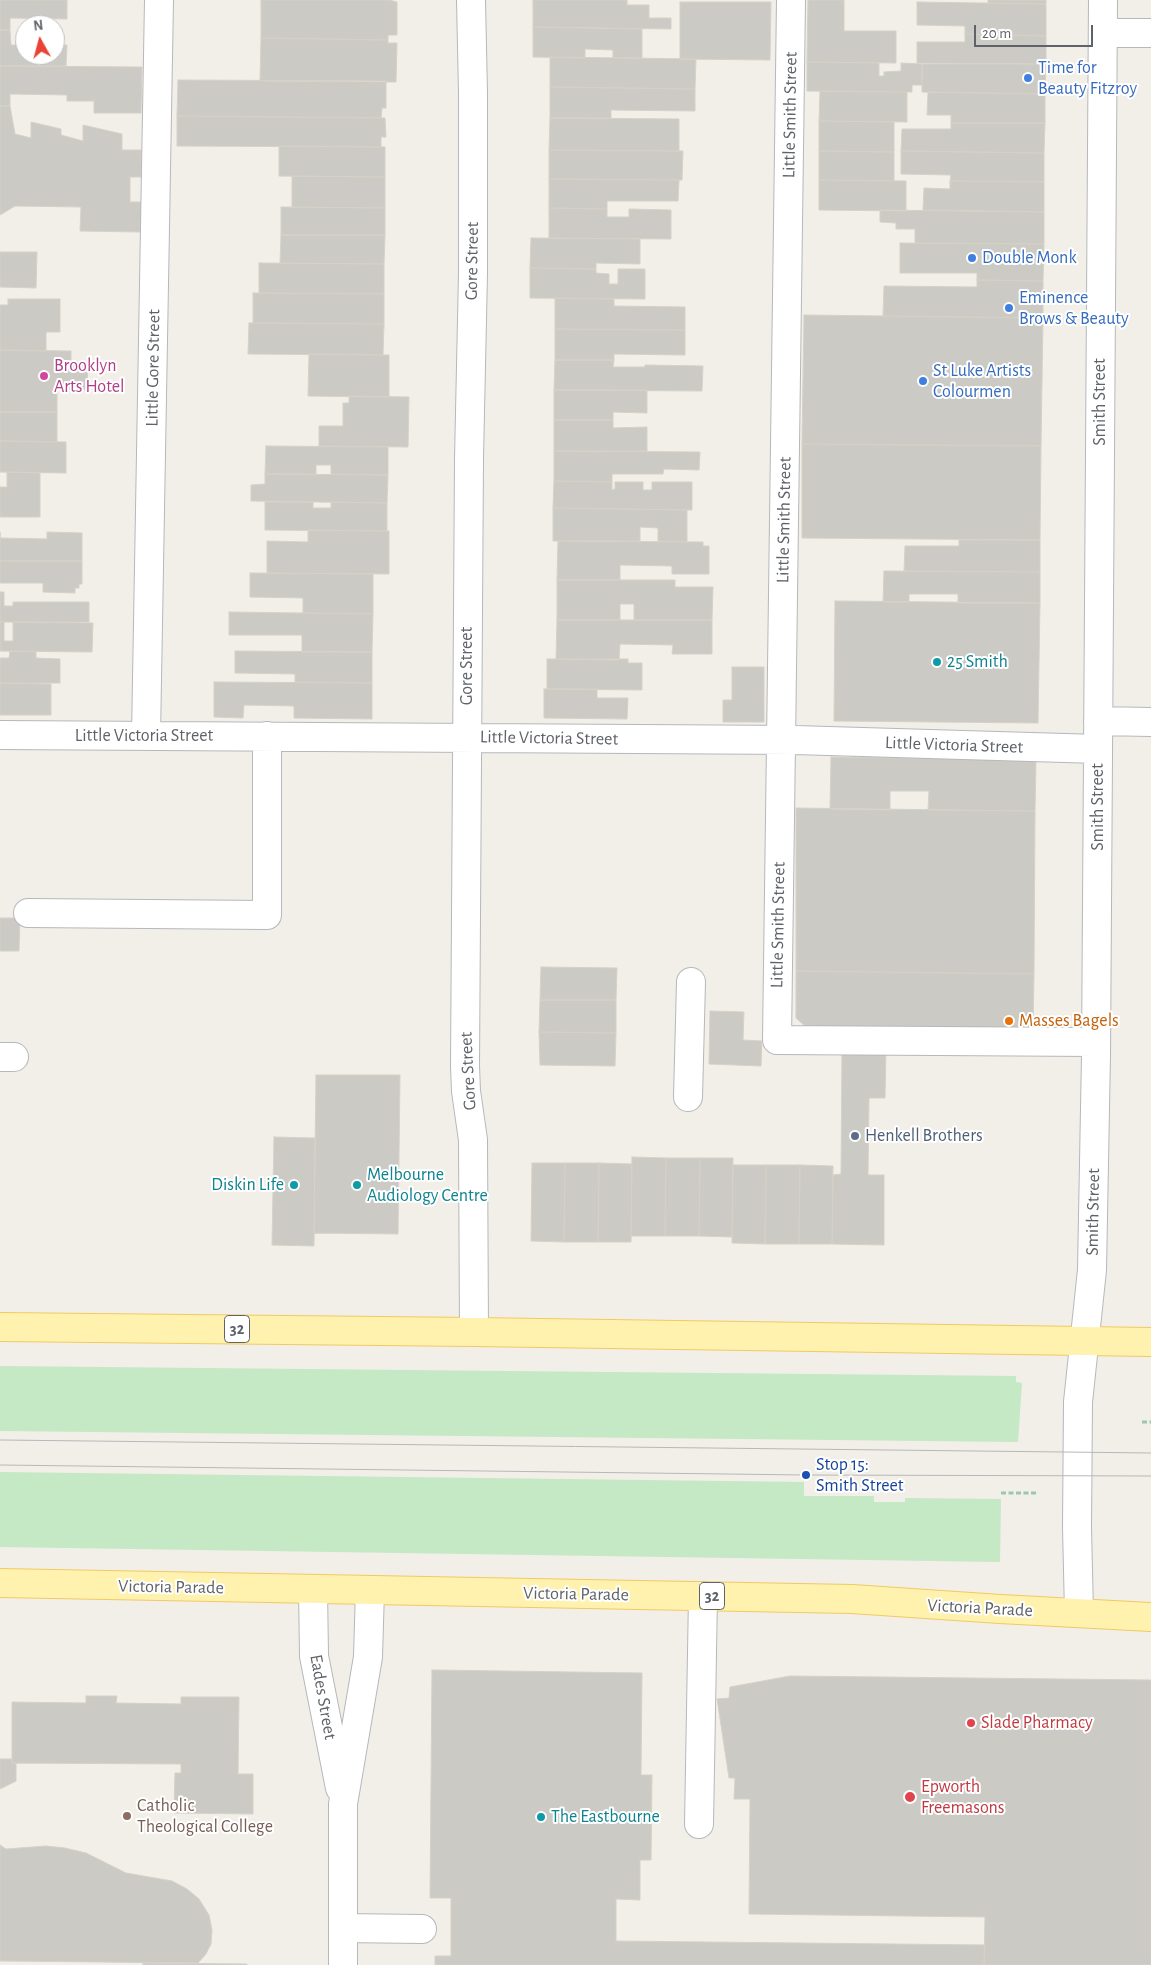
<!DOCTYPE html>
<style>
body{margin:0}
#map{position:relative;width:1151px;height:1965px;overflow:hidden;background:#f1efe8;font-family:"Alegreya Sans",sans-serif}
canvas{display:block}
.north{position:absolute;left:15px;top:15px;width:50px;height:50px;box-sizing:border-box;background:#fff;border:1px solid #bfc1c3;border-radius:50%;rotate:353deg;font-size:14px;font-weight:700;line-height:20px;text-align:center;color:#5f6368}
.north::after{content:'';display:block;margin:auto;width:18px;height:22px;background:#ea4335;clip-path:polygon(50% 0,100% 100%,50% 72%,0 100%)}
.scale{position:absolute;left:974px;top:25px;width:119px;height:22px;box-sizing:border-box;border:2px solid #5f6368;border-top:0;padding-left:6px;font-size:15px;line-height:18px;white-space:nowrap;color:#5f6368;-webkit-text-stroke:4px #fff;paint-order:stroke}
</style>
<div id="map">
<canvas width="1151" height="1965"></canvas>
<div class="north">N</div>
<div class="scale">20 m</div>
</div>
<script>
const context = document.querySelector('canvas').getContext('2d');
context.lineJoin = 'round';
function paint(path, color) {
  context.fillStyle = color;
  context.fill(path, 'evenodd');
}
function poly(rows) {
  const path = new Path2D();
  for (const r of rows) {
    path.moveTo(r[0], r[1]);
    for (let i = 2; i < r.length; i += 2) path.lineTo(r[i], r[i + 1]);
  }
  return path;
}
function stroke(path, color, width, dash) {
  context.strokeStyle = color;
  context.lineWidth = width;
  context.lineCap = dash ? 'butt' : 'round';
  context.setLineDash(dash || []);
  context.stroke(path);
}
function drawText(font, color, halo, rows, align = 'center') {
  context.font = font + ' "Alegreya Sans",sans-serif';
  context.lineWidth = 4;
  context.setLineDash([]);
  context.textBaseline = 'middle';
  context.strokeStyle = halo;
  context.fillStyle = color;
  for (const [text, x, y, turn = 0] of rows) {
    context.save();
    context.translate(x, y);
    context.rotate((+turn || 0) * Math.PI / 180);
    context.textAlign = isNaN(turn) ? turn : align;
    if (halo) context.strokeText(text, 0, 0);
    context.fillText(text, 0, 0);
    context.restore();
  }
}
const green = poly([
 [0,1366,1016,1376,1016,1382,1022,1383,1018,1442,0,1431],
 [0,1472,804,1482,804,1496,874,1496,874,1502,905,1502,905,1498,1001,1499,1000,1562,0,1547]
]);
const building = poly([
 [0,0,67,0,67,19,10,18,10,30,0,30,0,0],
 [261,0,389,0,397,2,397,35,388,35,388,40,261,38,261,0],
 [533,0,627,0,627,5,649,5,649,18,671,18,671,29,533,27,533,0],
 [808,0,844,0,844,31,896,31,896,63,807,62,808,0],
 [988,0,1046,0,1046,4,988,3,988,0],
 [680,2,771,2,770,60,680,59,680,2],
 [917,2,1046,4,1046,36,965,34,965,26,917,25,917,2],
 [533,27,642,29,642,58,613,58,613,50,585,49,585,58,533,57,533,27],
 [0,30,10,30,11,45,25,45,25,55,55,55,55,45,67,45,66,66,0,66,0,30],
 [965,34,1046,36,1046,64,917,63,917,42,965,42,965,34],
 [261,38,388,40,388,43,397,43,396,82,260,81,261,38],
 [550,57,696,59,695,89,550,87,550,57],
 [807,62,879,63,879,76,884,76,884,72,901,71,901,63,922,64,922,85,912,85,912,92,807,91,807,62],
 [922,64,1046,64,1045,94,922,92,922,64],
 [0,66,142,67,141,113,94,113,94,101,67,101,67,95,10,94,10,106,0,106,0,66],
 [178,80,386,81,386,108,382,108,381,118,177,116,178,80],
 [550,87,695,89,695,111,611,110,611,118,550,118,550,87],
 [820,91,907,92,907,122,819,121,820,91],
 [928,92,1045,94,1045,123,951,123,951,115,927,115,928,92],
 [0,106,10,106,15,134,31,138,31,122,61,129,61,135,83,141,83,125,122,134,122,150,141,150,141,177,130,177,130,202,141,202,140,232,80,231,81,207,15,206,0,215,0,106],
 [177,116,385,118,386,137,381,137,381,147,177,146,177,116],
 [550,118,679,119,679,151,549,150,550,118],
 [819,121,894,122,894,152,819,151,819,121],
 [951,123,1045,123,1044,153,901,151,902,129,951,129,951,123],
 [279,146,385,147,385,177,279,176,279,146],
 [549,150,683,151,682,180,549,179,549,150],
 [819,151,894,152,894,181,819,180,819,151],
 [901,151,1044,153,1044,182,950,181,951,175,901,174,901,151],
 [292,176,385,177,385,208,292,207,292,176],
 [549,179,679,180,678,201,607,201,607,209,549,208,549,179],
 [819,180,906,181,906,211,819,210,819,180],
 [950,181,1044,182,1044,212,923,210,924,188,950,189,950,181],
 [281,207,385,208,385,235,281,235,281,207],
 [549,208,607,209,607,217,629,217,629,209,671,210,671,239,549,238,549,208],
 [880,210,1044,212,1044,244,915,243,915,229,896,229,896,223,880,222,880,210],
 [281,235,385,235,384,264,280,263,281,235],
 [531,238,640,239,640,264,596,263,596,269,530,268,531,238],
 [900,243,1044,244,1043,281,977,280,977,273,900,273,900,243],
 [0,252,37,252,36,288,0,287,0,252],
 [259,263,384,264,384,294,259,293,259,263],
 [530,268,596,269,596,273,609,274,609,284,618,284,618,269,645,269,645,299,530,298,530,268],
 [977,280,1043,281,1043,318,883,316,884,286,977,287,977,280],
 [253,293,384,294,384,324,253,323,253,293],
 [555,298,614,299,614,306,685,307,685,330,555,329,555,298],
 [8,299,60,299,60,332,46,332,46,351,0,350,0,305,8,305,8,299],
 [804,315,1043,318,1041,446,802,444,804,315],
 [249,323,384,324,383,355,248,354,249,323],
 [555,329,685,330,685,355,614,354,614,360,555,360,555,329],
 [0,350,71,351,71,362,88,362,87,390,57,389,57,412,0,412,0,350],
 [309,354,389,355,389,397,308,396,309,354],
 [555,360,614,360,613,367,645,367,645,365,703,366,702,391,554,390,555,360],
 [554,390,647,390,647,413,613,412,613,420,554,420,554,390],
 [349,396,409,397,408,447,319,446,319,426,343,426,343,403,349,403,349,396],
 [0,412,57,412,57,442,0,441,0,412],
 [554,420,613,420,613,428,647,427,647,451,554,451,554,420],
 [0,441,66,442,66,473,0,472,0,441],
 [802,444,1041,446,1040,540,802,538,802,444],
 [266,446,388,447,388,475,331,474,331,465,316,465,316,474,265,474,266,446],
 [554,451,700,452,699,470,664,469,663,474,612,474,612,482,554,481,554,451],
 [7,472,40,473,40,517,0,517,0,487,7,487,7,472],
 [265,474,388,475,387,503,251,501,251,485,265,484,265,474],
 [554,481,612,482,612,490,615,489,615,482,643,482,643,490,652,490,652,482,692,482,692,510,553,508,554,481],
 [265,502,313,502,313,508,331,508,331,502,387,503,387,531,265,530,265,502],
 [553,508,687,510,687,542,658,541,658,528,640,527,640,541,553,541,553,508],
 [308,530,389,531,389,574,267,573,267,541,308,542,308,530],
 [0,532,0,538,47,539,47,532,82,533,82,561,0,561,0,532],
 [959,540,1040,540,1040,572,904,571,905,546,959,546,959,540],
 [558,541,703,542,703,546,709,546,709,574,672,574,672,566,620,565,620,580,557,580,558,541],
 [0,561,82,561,82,584,79,584,79,588,75,588,75,593,43,592,43,583,0,583,0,561],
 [884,571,1040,572,1040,603,958,603,958,594,909,594,909,602,883,602,884,571],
 [250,573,373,574,373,614,303,613,303,598,250,597,250,573],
 [557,580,675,580,675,587,713,587,712,620,634,620,634,604,620,604,620,620,557,620,557,580],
 [0,592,4,592,4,606,13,606,13,602,89,602,89,622,0,622,0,592],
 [835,601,1040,603,1038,723,834,721,835,601],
 [229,612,373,614,372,652,302,652,302,635,229,635,229,612],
 [557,620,712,620,712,654,672,654,673,645,620,644,619,660,556,659,557,620],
 [0,622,4,622,4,641,13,641,13,622,93,623,92,652,0,651,0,622],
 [10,651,36,652,36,658,60,659,60,683,0,683,0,658,9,658,10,651],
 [235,651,372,652,372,683,295,682,295,674,235,673,235,651],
 [547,659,628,659,628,663,642,663,642,690,547,689,547,659],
 [732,667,764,667,764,722,723,722,723,700,732,700,732,667],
 [214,682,372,683,372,719,294,718,294,706,244,705,243,718,214,717,214,682],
 [0,683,51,684,51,715,0,715,0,683],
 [544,689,597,689,597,698,628,698,627,719,544,718,544,689],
 [831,757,1036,760,1035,811,928,810,929,791,890,791,890,810,830,809,831,757],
 [796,808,1035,811,1034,974,796,971,796,808],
 [0,918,20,918,19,951,0,951,0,918],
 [541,967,617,968,616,1000,540,1000,541,967],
 [796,971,1034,974,1033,1029,806,1027,796,1018,796,971],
 [540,1000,616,1000,616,1033,539,1032,540,1000],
 [710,1011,744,1012,743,1040,762,1041,761,1066,709,1064,710,1011],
 [539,1032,616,1033,615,1066,540,1065,539,1032],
 [842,1049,886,1049,885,1098,869,1098,868,1175,884,1175,884,1245,832,1244,833,1175,841,1174,842,1049],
 [316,1075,400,1075,398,1234,314,1233,316,1075],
 [274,1137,315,1138,314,1246,272,1245,274,1137],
 [632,1157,666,1158,665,1236,631,1236,632,1157],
 [666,1158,700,1158,699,1236,665,1236,666,1158],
 [700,1158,733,1158,732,1237,699,1236,700,1158],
 [532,1163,565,1163,564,1242,531,1241,532,1163],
 [565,1163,599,1163,598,1242,564,1242,565,1163],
 [599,1163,632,1164,631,1242,598,1242,599,1163],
 [733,1165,766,1165,765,1244,732,1243,733,1165],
 [766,1165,800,1165,799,1244,765,1244,766,1165],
 [800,1165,833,1166,832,1244,799,1244,800,1165],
 [432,1670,642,1673,641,1775,652,1775,651,1860,640,1860,640,1900,616,1899,616,1941,985,1945,984,1965,435,1965,435,1956,451,1956,451,1898,430,1898,432,1670],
 [790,1676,1151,1680,1151,1965,984,1965,985,1917,749,1914,750,1799,734,1799,735,1778,729,1778,717,1699,729,1698,730,1687,790,1676],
 [86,1696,117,1696,116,1703,181,1704,181,1697,239,1697,238,1774,253,1774,253,1814,174,1813,175,1773,181,1773,181,1764,12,1763,12,1702,86,1703,86,1696],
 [0,1759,12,1759,12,1763,16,1763,16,1781,0,1789,0,1759],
 [0,1845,6,1849,46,1846,65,1848,86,1853,126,1873,172,1881,187,1889,199,1899,209,1915,212,1930,211,1944,206,1954,198,1963,0,1961,0,1845],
 [143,1963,247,1964,247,1965,143,1965,143,1963]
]);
const path = poly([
 [1142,1422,1151,1422],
 [1001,1493,1038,1493]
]);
const minor = poly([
 [471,0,473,93,473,273,469,459,465,1066,466,1091,473,1140,474,1332],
 [791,0,777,1040,1096,1042],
 [1103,33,1151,33],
 [1098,721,1151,722],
 [0,735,795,740,1098,749],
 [146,736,159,0],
 [28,913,267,915,267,736],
 [0,1057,14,1057],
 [688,1097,691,982],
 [313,1589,314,1656,340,1788],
 [1079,1613,1077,1527,1078,1402,1092,1270,1096,1055,1103,0],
 [699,1824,703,1596],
 [343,1928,422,1929],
 [343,1965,343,1804,368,1657,370,1590]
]);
const major = poly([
 [0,1327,474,1332,1151,1342],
 [0,1583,852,1599,1000,1609,1151,1617]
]);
const tram = poly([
 [0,1440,1151,1453],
 [0,1465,806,1475,1151,1476]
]);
const markers = [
 [1028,78,5,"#3f7fe0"],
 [972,258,5,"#3f7fe0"],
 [1009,308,5,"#3f7fe0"],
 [44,376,5,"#d1479c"],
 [923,381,5,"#3f7fe0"],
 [937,662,5,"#0f9aa8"],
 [1009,1021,5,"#e8710a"],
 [855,1136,5,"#5c6f8a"],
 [294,1185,5,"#0f9aa8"],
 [357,1185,5,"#0f9aa8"],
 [806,1475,5,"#1a4fb4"],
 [971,1723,5,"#e0444e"],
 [910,1797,6,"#e0444e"],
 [127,1816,5,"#8d6e63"],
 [541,1817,5,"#0f9aa8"]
];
const shields = [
 [237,1329,25],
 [712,1596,25]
];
const shieldNames = [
 ["32",237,1329],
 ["32",712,1596]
];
const shopNames = [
 ["Time for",1038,68],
 ["Beauty Fitzroy",1038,89],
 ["Double Monk",982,258],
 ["Eminence",1019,298],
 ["Brows & Beauty",1019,319],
 ["St Luke Artists",933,371],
 ["Colourmen",933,392]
];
const streetNames = [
 ["Little Smith Street",790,115,-89],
 ["Gore Street",472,261,-89],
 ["Little Gore Street",153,368,-89],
 ["Smith Street",1100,402,-90],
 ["Little Smith Street",784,520,-89],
 ["Gore Street",467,666,-90],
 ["Little Victoria Street",144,736],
 ["Little Victoria Street",549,738,1],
 ["Little Victoria Street",954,745,2],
 ["Smith Street",1098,807,-90],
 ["Little Smith Street",778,925,-89],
 ["Gore Street",468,1071,-93],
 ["Smith Street",1093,1212,-89],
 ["Victoria Parade",171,1587,1],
 ["Victoria Parade",576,1594,1],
 ["Victoria Parade",980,1608,3],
 ["Eades Street",323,1697,80]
];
const hotelNames = [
 ["Brooklyn",54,366],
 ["Arts Hotel",54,387]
];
const cultureNames = [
 ["25 Smith",947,662],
 ["Melbourne",367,1175],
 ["Audiology Centre",367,1196],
 ["Diskin Life",284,1185,"right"],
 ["The Eastbourne",551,1817]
];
const foodNames = [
 ["Masses Bagels",1019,1021]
];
const serviceNames = [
 ["Henkell Brothers",865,1136]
];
const transitNames = [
 ["Stop 15:",816,1465],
 ["Smith Street",816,1486]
];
const healthNames = [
 ["Slade Pharmacy",981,1723],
 ["Epworth",921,1787],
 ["Freemasons",921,1808]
];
const educationNames = [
 ["Catholic",137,1806],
 ["Theological College",137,1827]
];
paint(green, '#c5e8c5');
paint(building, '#cccac5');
stroke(building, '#d6d1c6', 1);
stroke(minor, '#b5b8bc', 30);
stroke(major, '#f2c960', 30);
stroke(path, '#9cc7a9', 3, [5, 2.5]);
stroke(minor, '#fff', 28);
stroke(major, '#fff2af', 28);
stroke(tram, '#b6b7b8', 1);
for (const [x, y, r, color] of markers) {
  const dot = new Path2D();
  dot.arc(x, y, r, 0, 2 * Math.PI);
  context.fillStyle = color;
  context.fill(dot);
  stroke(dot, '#fff', 2);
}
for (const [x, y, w] of shields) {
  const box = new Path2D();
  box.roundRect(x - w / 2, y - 13.5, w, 27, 4);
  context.fillStyle = '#fff';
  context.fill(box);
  stroke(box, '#5f6368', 1);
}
drawText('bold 16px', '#5f6368', null, shieldNames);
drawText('18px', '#366cbe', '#fff', shopNames, 'left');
drawText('18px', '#5f6368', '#fff', streetNames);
drawText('18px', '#b23c85', '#fff', hotelNames, 'left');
drawText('18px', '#0d838f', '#fff', cultureNames, 'left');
drawText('18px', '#c56008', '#fff', foodNames, 'left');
drawText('18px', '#4e5e75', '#fff', serviceNames, 'left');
drawText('18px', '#164399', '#fff', transitNames, 'left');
drawText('18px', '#be3a42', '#fff', healthNames, 'left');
drawText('18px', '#785e54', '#fff', educationNames, 'left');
</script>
